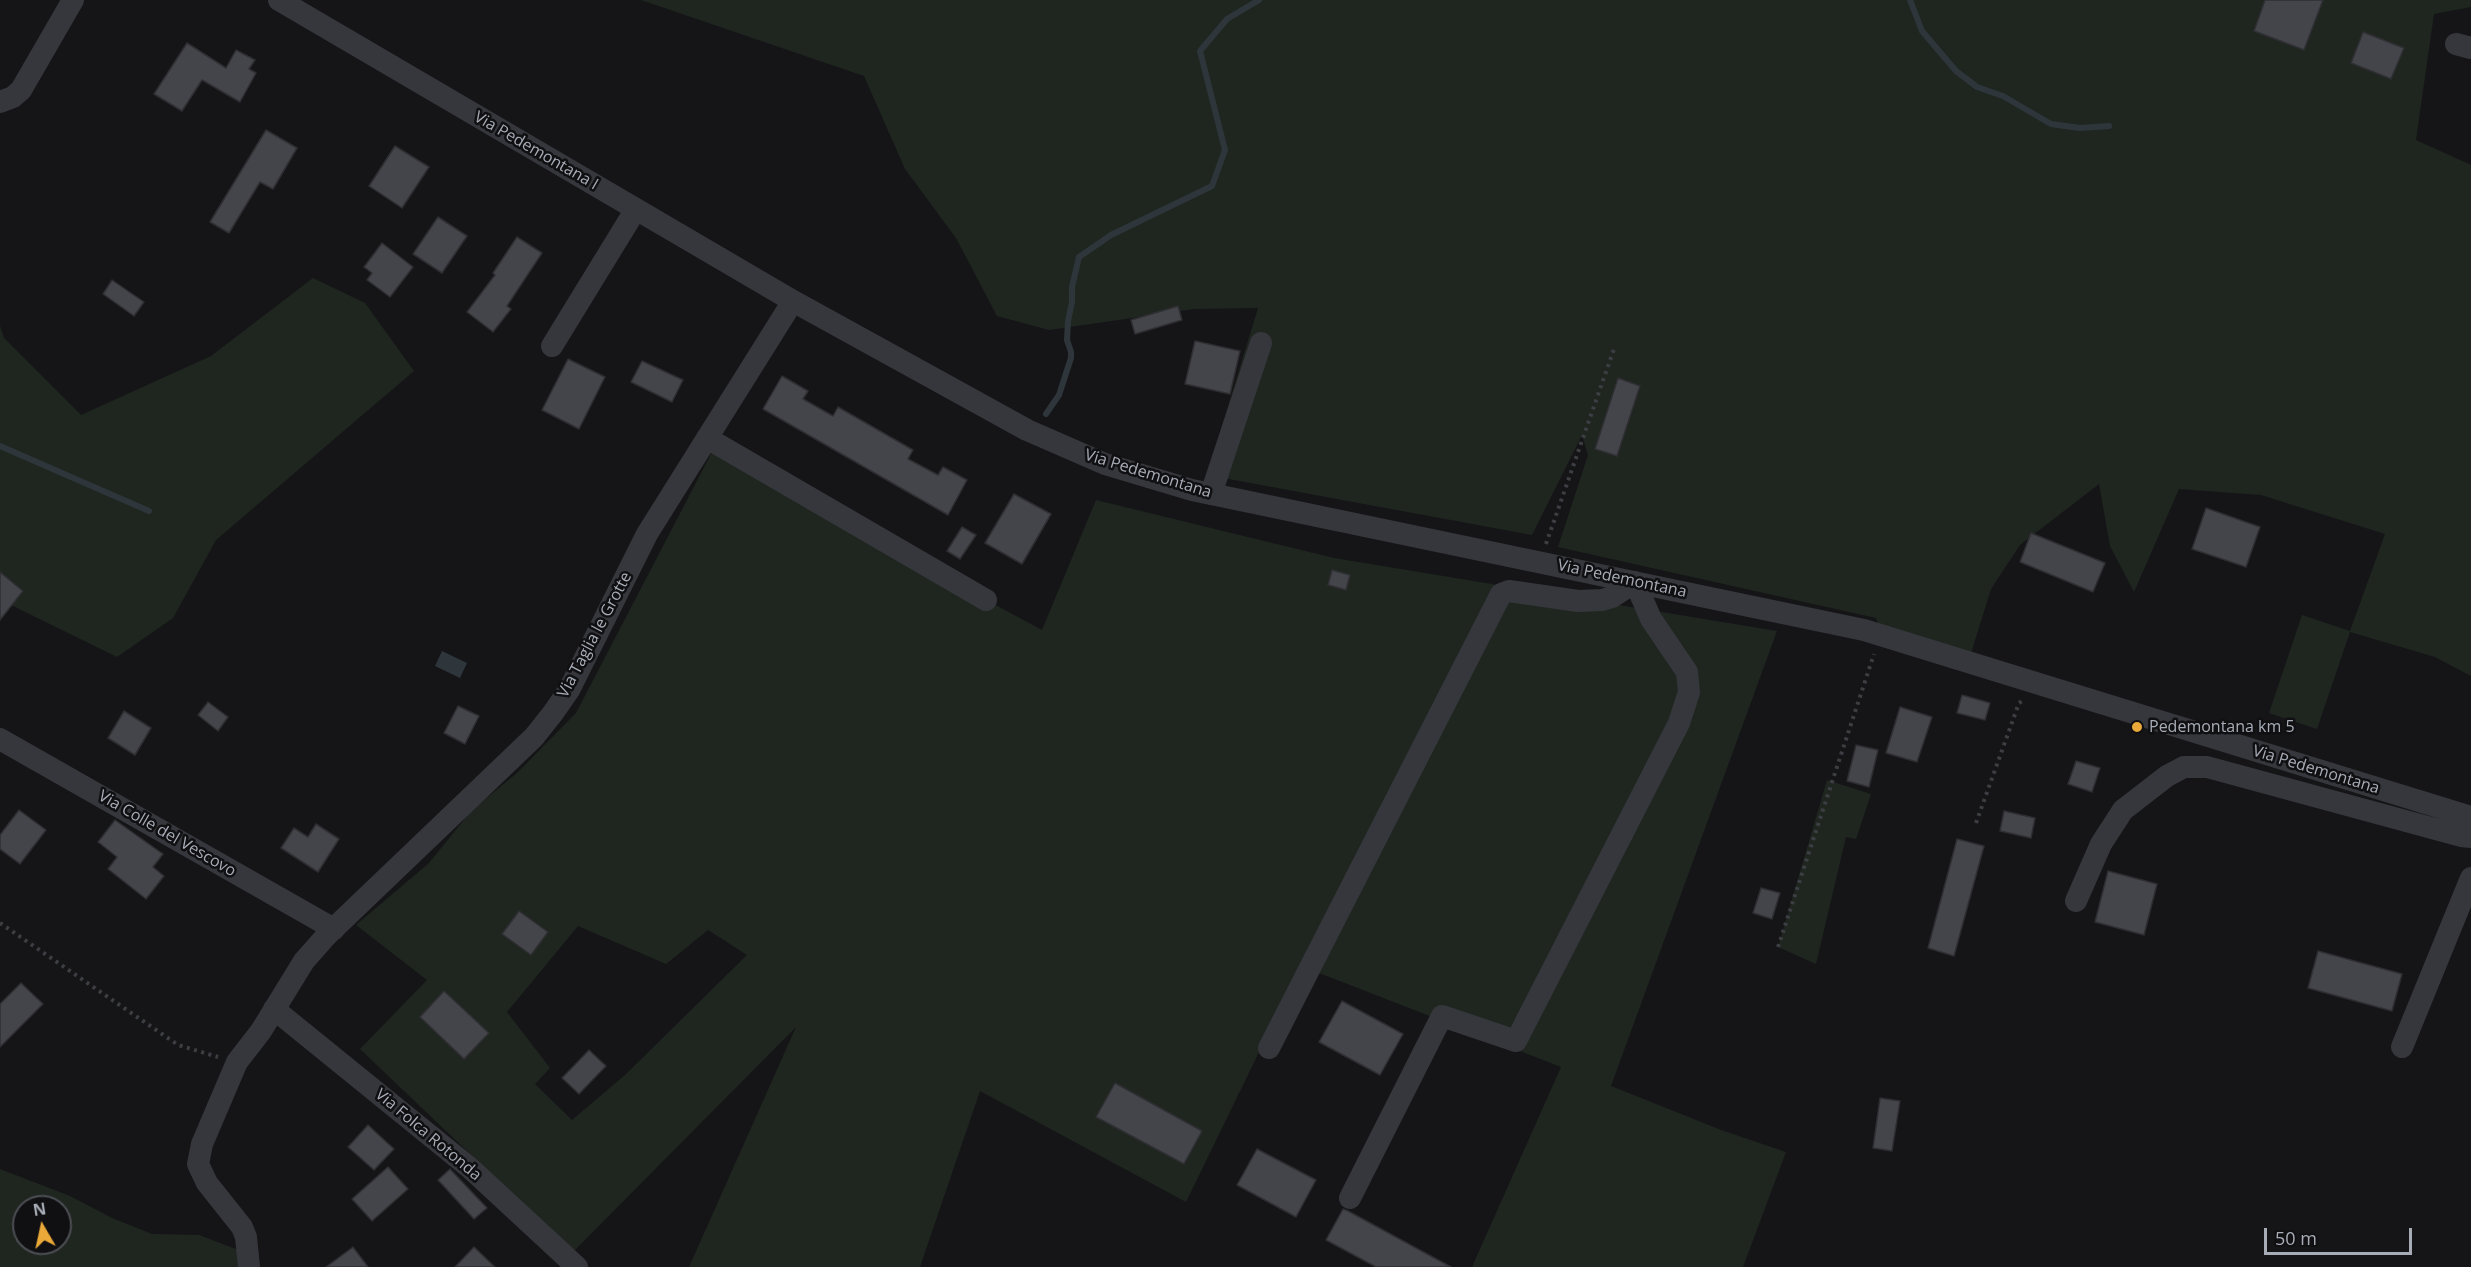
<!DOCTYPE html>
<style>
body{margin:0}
#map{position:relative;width:2471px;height:1267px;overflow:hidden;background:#151517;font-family:"Open Sans",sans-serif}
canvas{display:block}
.north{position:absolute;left:12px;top:1195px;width:60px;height:60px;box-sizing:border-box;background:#101012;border:2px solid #4c4e54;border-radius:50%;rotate:351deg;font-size:16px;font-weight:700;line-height:24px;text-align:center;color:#a7acb6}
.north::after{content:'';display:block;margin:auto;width:21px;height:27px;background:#eaa939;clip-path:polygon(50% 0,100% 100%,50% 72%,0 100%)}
.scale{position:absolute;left:2264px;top:1228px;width:148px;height:27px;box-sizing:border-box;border:3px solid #a7acb6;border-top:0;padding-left:8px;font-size:18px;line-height:21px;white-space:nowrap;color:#a7acb6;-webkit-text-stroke:4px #101012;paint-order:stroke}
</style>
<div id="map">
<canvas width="2471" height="1267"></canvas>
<div class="north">N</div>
<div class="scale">50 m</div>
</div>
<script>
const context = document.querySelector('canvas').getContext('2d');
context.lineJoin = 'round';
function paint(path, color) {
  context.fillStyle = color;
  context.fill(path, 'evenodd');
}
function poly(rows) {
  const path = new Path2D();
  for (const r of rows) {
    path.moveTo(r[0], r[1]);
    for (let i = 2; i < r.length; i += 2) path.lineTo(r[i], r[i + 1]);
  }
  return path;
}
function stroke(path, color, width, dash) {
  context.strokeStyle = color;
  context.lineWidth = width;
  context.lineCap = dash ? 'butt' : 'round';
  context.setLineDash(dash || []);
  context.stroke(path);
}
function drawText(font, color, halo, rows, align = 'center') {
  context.font = font + ' "Open Sans",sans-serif';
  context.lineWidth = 5;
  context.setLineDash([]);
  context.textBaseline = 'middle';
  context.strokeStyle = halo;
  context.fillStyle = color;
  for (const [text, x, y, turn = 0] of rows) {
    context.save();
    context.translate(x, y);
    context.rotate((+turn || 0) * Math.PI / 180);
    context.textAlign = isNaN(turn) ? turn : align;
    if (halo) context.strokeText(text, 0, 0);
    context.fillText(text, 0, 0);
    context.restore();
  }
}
const green = poly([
 [641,0,2471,0,2471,7,2434,14,2416,140,2471,165,2471,676,2435,657,2350,632,2317,729,2269,713,2302,615,2350,631,2385,534,2261,495,2179,489,2134,592,2110,546,2099,484,2020,545,1991,589,1968,663,1881,634,1876,618,1558,547,1588,455,1582,435,1532,535,1207,475,1258,308,1194,309,1049,330,997,316,956,238,905,169,864,76],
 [313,278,365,303,414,371,216,540,173,618,117,657,11,605,0,598,0,326,4,338,81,415,211,356],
 [712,452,1042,630,1096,500,1334,558,1777,631,1611,1086,1721,1130,1786,1152,1743,1267,1472,1267,1561,1067,1301,966,1186,1202,980,1091,920,1267,689,1267,796,1027,573,1252,360,1049,427,980,356,925,429,863,472,810,517,773,576,713],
 [578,926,666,964,708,930,747,955,625,1075,572,1120,535,1084,550,1068,507,1012],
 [1827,780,1871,794,1856,839,1846,837,1816,964,1778,947],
 [0,1169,70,1196,112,1218,152,1234,199,1235,249,1254,259,1267,0,1267],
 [24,1207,60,1207,60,1243,24,1243]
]);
const water = poly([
 [442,651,467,663,460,678,435,666]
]);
const stream = poly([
 [1910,0,1922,31,1956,71,1977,87,2003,96,2051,124,2080,128,2109,126],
 [1046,414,1059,395,1071,358,1071,352,1067,340,1068,321,1072,302,1072,287,1079,257,1111,235,1212,186,1225,150,1200,51,1227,19,1259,0],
 [0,446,149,511]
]);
const building = poly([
 [2265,0,2323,0,2304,50,2254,31,2265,0],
 [2363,32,2404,48,2391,79,2351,63,2363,32],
 [187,43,226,68,236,50,255,60,249,69,256,73,240,102,202,80,182,111,154,94,187,43],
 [266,130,297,148,273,189,260,182,229,233,210,222,266,130],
 [395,146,429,167,402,208,369,186,395,146],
 [438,217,467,236,442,273,413,254,438,217],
 [517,237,542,253,507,306,511,309,493,332,467,312,495,275,493,273,517,237],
 [382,243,413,267,390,297,367,280,372,273,364,267,382,243],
 [112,280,144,302,134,316,103,294,112,280],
 [1178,306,1182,320,1135,334,1131,320,1178,306],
 [1195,341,1240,351,1230,394,1185,384,1195,341],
 [568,359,605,377,579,429,542,410,568,359],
 [642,361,683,380,672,402,631,382,642,361],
 [782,376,808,391,803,399,833,416,838,407,913,450,908,459,938,475,943,467,967,480,948,515,763,409,782,376],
 [1618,378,1640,386,1617,456,1595,449,1618,378],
 [1014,494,1051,514,1022,564,985,543,1014,494],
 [2206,508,2260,527,2246,567,2192,549,2206,508],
 [962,527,976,535,960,559,947,551,962,527],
 [2031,533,2105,563,2093,592,2020,562,2031,533],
 [1332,570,1350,575,1346,590,1328,585,1332,570],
 [0,572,23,591,0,620,0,572],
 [1962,695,1990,703,1985,720,1957,713,1962,695],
 [208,702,228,717,218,731,198,715,208,702],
 [458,706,479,716,465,744,444,733,458,706],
 [1900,707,1932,717,1917,762,1886,753,1900,707],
 [124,711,151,728,135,755,108,738,124,711],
 [1856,745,1878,750,1869,787,1847,781,1856,745],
 [2076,761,2100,768,2092,792,2068,784,2076,761],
 [19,810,46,830,20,864,0,849,0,835,19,810],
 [2004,811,2035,818,2031,838,2000,831,2004,811],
 [115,820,163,854,153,867,164,876,146,899,108,869,117,857,98,842,115,820],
 [316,824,339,839,318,872,281,848,294,828,308,837,316,824],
 [1957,839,1984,846,1954,956,1928,948,1957,839],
 [2108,871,2157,884,2144,935,2095,922,2108,871],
 [1761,888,1780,893,1772,919,1753,913,1761,888],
 [519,911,548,932,531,955,502,934,519,911],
 [2318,951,2402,974,2392,1011,2308,988,2318,951],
 [21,983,43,1004,0,1047,0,1004,21,983],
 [444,991,489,1033,464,1059,420,1017,444,991],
 [1342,1001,1403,1034,1380,1075,1319,1042,1342,1001],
 [589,1050,606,1066,579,1094,562,1078,589,1050],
 [1115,1083,1202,1131,1184,1164,1096,1117,1115,1083],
 [1880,1098,1900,1101,1892,1151,1873,1148,1880,1098],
 [368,1125,394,1149,374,1170,348,1147,368,1125],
 [1257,1149,1316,1180,1296,1217,1237,1185,1257,1149],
 [388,1167,408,1189,372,1221,352,1199,388,1167],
 [450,1169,487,1208,474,1219,438,1180,450,1169],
 [1343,1209,1348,1211,1451,1267,1376,1267,1326,1240,1343,1209],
 [353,1247,368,1267,326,1267,353,1247],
 [474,1247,495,1267,455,1267,474,1247]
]);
const path = poly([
 [1546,544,1615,346],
 [1976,823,2019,703,2022,701],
 [0,923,178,1045,218,1057],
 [1778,947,1874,654]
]);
const minor = poly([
 [279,0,793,301,1027,430,1105,464,1192,490,1864,630,2471,817],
 [2456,44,2471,48],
 [0,102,13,97,21,90,73,0],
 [552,346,636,209],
 [707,438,986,600],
 [1211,494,1261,343],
 [0,739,334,929],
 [2076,901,2101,844,2123,810,2167,776,2184,767,2207,767,2461,836,2471,837],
 [274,1009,470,1168,577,1267],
 [2402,1047,2471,878],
 [1269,1048,1501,594,1509,591,1578,601,1602,600,1612,597,1635,582,1651,619,1687,672,1689,692,1679,723,1516,1041,1442,1016,1350,1198],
 [249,1267,246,1237,242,1227,207,1183,198,1164,202,1144,237,1062,261,1031,304,961,327,935,534,737,553,713,569,690,647,534,793,301]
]);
const markers = [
 [2137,727,6,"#eaa939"]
];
const streetNames = [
 ["Via Pedemontana I",536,151,30],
 ["Via Pedemontana",1148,474,17],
 ["Via Pedemontana",1622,579,12],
 ["Via Taglia le Grotte",595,635,-62],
 ["Via Pedemontana",2316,770,17],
 ["Via Colle del Vescovo",167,834,30],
 ["Via Folca Rotonda",428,1135,40]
];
const poiNames = [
 ["Pedemontana km 5",2149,727]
];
paint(green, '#1f2620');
paint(water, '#2e363c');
stroke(stream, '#2e363c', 6);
paint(building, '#44454a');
stroke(building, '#2f2f33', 1.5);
stroke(path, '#3c3e43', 4, [3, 4.5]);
stroke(minor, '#36373c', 22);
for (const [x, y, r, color] of markers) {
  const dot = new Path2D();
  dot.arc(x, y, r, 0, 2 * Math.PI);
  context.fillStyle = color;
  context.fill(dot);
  stroke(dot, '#101012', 2);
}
drawText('16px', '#a7acb6', '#101012', streetNames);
drawText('16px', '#a7acb6', '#101012', poiNames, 'left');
</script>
